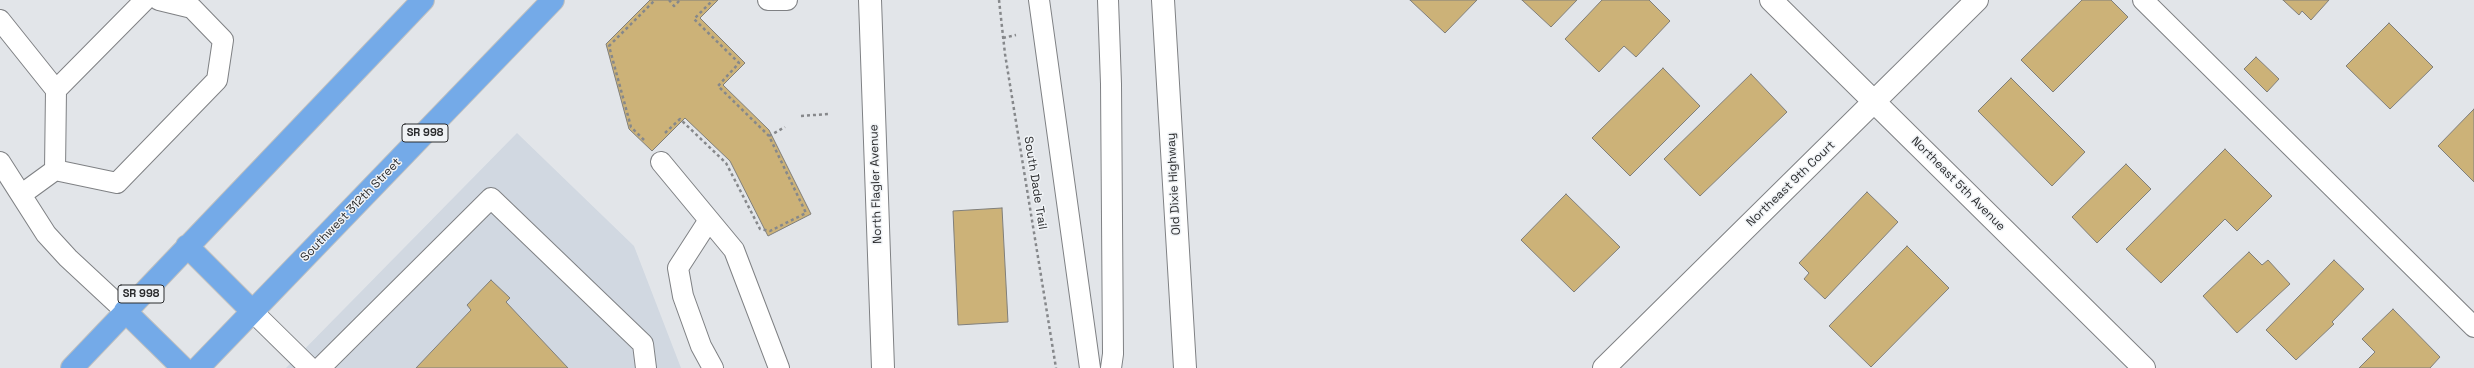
<!DOCTYPE html>
<style>
body{margin:0}
canvas{display:block;background:#e2e5e9}
</style>
<canvas width="2474" height="368"></canvas>
<script>
const context = document.querySelector('canvas').getContext('2d');
context.lineJoin = 'round';
function paint(path, color) {
  context.fillStyle = color;
  context.fill(path, 'evenodd');
}
function poly(rows) {
  const path = new Path2D();
  for (const r of rows) {
    path.moveTo(r[0], r[1]);
    for (let i = 2; i < r.length; i += 2) path.lineTo(r[i], r[i + 1]);
  }
  return path;
}
function stroke(path, color, width, dash) {
  context.strokeStyle = color;
  context.lineWidth = width;
  context.lineCap = dash ? 'butt' : 'round';
  context.setLineDash(dash || []);
  context.stroke(path);
}
function drawText(font, color, halo, rows, align = 'center') {
  context.font = font + ' "Space Grotesk",sans-serif';
  context.lineWidth = 3;
  context.setLineDash([]);
  context.textBaseline = 'middle';
  context.strokeStyle = halo;
  context.fillStyle = color;
  for (const [text, x, y, turn = 0] of rows) {
    context.save();
    context.translate(x, y);
    context.rotate((+turn || 0) * Math.PI / 180);
    context.textAlign = isNaN(turn) ? turn : align;
    if (halo) context.strokeText(text, 0, 0);
    context.fillText(text, 0, 0);
    context.restore();
  }
}
const built = poly([
 [517,133,634,246,681,368,286,368]
]);
const building = poly([
 [650,0,718,0,700,18,745,63,723,85,769,130,811,214,768,236,730,161,685,118,652,151,629,129,606,44,650,0],
 [1410,0,1477,0,1445,33,1410,0],
 [1522,0,1577,0,1551,27,1522,0],
 [1602,0,1649,0,1670,21,1636,57,1624,46,1599,72,1565,39,1602,0],
 [2082,0,2111,0,2128,17,2053,92,2021,60,2082,0],
 [2283,0,2329,0,2311,20,2302,11,2299,15,2283,0],
 [2389,23,2433,67,2390,109,2346,66,2389,23],
 [2256,57,2279,79,2267,92,2244,69,2256,57],
 [1663,68,1700,106,1630,176,1592,138,1663,68],
 [1751,74,1787,112,1700,196,1664,159,1751,74],
 [2011,78,2085,152,2052,186,1978,111,2011,78],
 [2474,109,2474,182,2438,146,2474,109],
 [2225,149,2272,196,2237,231,2225,219,2161,283,2126,249,2225,149],
 [2126,164,2151,189,2097,243,2072,217,2126,164],
 [1867,192,1898,222,1825,299,1804,279,1809,273,1799,263,1867,192],
 [1566,194,1620,247,1574,292,1521,240,1566,194],
 [1002,208,1008,322,958,325,953,211,1002,208],
 [1907,246,1949,288,1871,367,1829,326,1907,246],
 [2249,252,2262,265,2268,260,2290,284,2237,333,2203,296,2249,252],
 [2334,260,2364,289,2332,322,2334,324,2296,360,2266,330,2334,260],
 [491,280,510,298,506,302,568,368,416,368,471,310,467,305,491,280],
 [2393,309,2440,357,2430,368,2359,368,2375,352,2362,339,2393,309]
]);
const path = poly([
 [669,0,674,6,680,0],
 [999,0,1005,54,1056,368],
 [1003,38,1016,35],
 [801,116,828,114],
 [665,133,680,119,726,163,760,229,770,231,806,213,769,136,718,86,739,63,694,19,713,0],
 [769,136,785,127],
 [644,140,631,127,609,46,655,0]
]);
const service = poly([
 [768,0,787,0],
 [1039,0,1090,368],
 [1108,0,1111,84,1113,354,1111,368],
 [2143,0,2474,327],
 [0,20,56,90],
 [0,162,46,234,68,258,125,311],
 [661,162,734,250,779,368],
 [55,170,56,90,145,0],
 [22,194,55,170,117,183,217,80,223,40,192,8,159,0],
 [709,220,678,268,683,296,701,346,713,368],
 [252,311,310,368],
 [320,368,491,198,643,344,646,368]
]);
const minor = poly([
 [1771,0,2144,368],
 [1604,368,1977,0]
]);
const tertiary = poly([
 [870,0,883,368],
 [1163,0,1185,368]
]);
const trunk = poly([
 [187,246,252,311],
 [125,311,183,368],
 [72,368,423,0],
 [198,368,553,0]
]);
const shields = [
 [425,133,46],
 [141,294,46]
];
const shieldNames = [
 ["SR 998",425,133],
 ["SR 998",141,294]
];
const streetNames = [
 ["South Dade Trail",1035,183,81],
 ["North Flagler Avenue",876,184,-92],
 ["Old Dixie Highway",1174,184,-93],
 ["Northeast 9th Court",1791,184,-44],
 ["Northeast 5th Avenue",1958,184,45],
 ["Southwest 312th Street",351,210,-46]
];
paint(built, '#d1d8e1');
paint(building, '#ccb278');
stroke(building, '#807f7b', 1);
stroke(service, '#7f8184', 22);
stroke(minor, '#7f8184', 24);
stroke(tertiary, '#7f8184', 24);
stroke(trunk, '#bfc0c0', 24);
stroke(path, '#86888b', 2.5, [3, 3]);
stroke(service, '#fff', 20);
stroke(minor, '#fff', 22);
stroke(tertiary, '#fff', 22);
stroke(trunk, '#74aae8', 22);
for (const [x, y, w] of shields) {
  const box = new Path2D();
  box.roundRect(x - w / 2, y - 9, w, 18, 3);
  context.fillStyle = '#f0f3f6';
  context.fill(box);
  stroke(box, '#2b2c2e', 1);
}
drawText('bold 11px', '#2b2c2e', null, shieldNames);
drawText('12px', '#2b2c2e', '#f0f3f6', streetNames);
</script>
